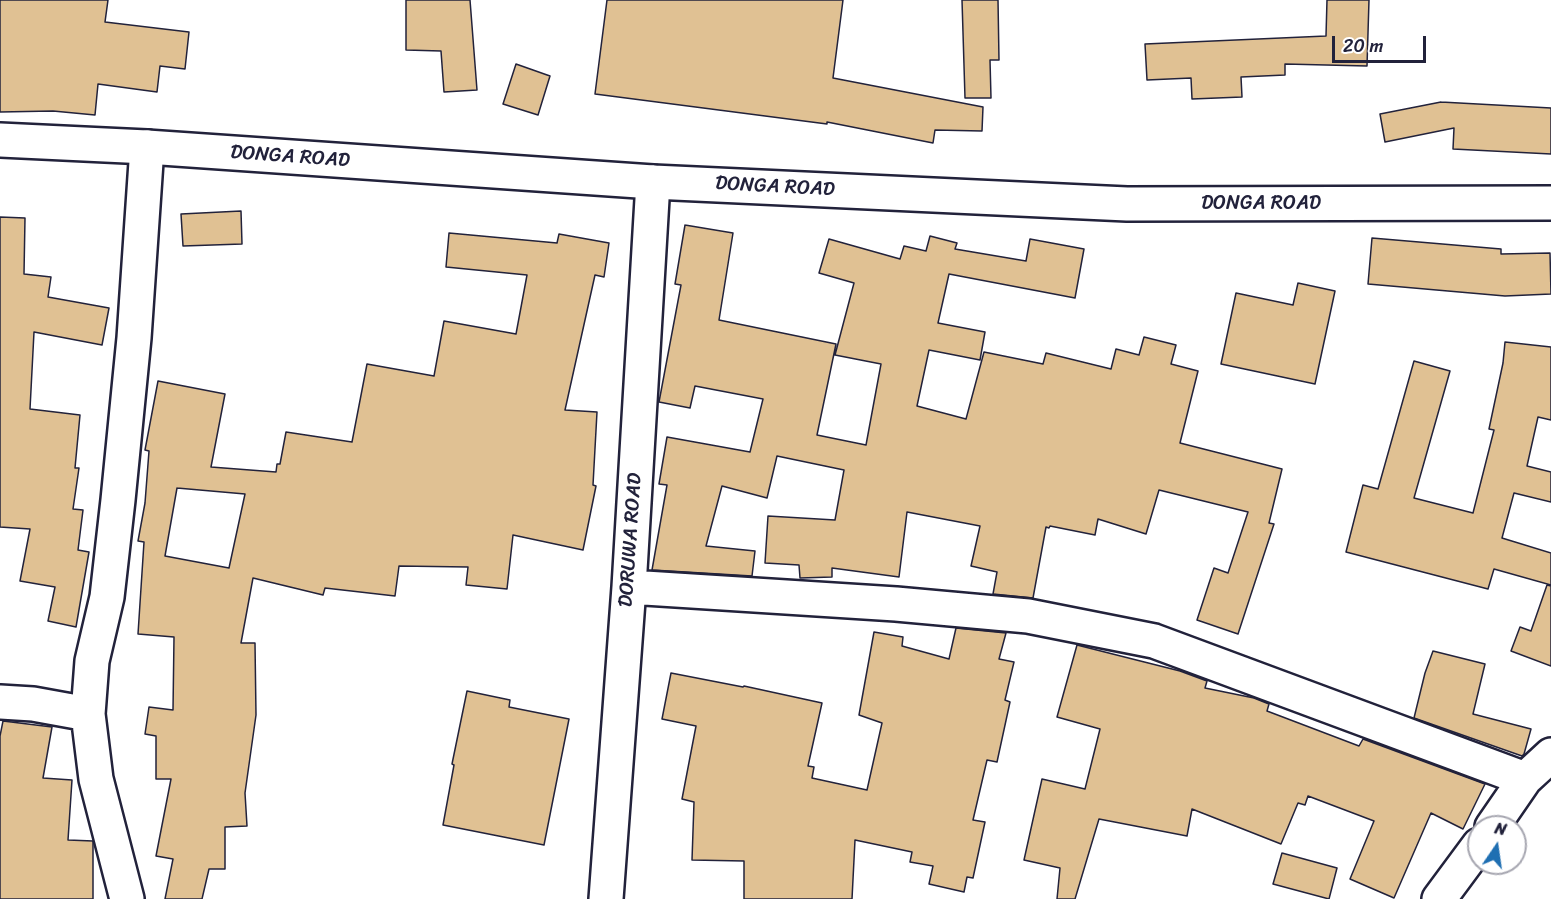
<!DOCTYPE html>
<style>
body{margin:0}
#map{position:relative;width:1551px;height:899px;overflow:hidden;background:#fff;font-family:Sriracha,sans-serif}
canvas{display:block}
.north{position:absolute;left:1467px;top:815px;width:60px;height:60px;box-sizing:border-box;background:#fff;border:2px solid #a7a7b1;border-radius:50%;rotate:13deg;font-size:16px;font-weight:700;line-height:24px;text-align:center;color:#22223b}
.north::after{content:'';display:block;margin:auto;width:21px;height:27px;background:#1f6fb2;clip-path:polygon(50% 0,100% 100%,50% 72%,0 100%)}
.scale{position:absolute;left:1332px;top:36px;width:94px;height:27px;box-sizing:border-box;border:3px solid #22223b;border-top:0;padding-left:8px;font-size:18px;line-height:21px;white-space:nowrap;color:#22223b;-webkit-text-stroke:4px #fff;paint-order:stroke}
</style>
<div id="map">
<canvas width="1551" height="899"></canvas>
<div class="north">N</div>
<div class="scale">20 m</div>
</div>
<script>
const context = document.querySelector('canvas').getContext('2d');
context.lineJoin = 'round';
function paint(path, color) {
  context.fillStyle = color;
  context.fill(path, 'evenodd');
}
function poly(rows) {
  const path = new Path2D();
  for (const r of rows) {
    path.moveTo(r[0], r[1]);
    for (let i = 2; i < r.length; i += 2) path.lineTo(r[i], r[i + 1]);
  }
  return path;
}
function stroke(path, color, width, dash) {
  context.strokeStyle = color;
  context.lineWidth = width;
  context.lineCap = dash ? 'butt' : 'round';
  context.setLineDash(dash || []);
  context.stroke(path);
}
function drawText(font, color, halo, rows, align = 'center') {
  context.font = font + ' Sriracha,sans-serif';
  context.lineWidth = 4.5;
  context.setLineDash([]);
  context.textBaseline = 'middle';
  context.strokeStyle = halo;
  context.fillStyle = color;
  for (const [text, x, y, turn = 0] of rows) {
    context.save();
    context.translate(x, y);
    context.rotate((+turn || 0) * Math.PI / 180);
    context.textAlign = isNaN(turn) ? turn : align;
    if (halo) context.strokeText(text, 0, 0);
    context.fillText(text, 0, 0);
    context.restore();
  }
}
const building = poly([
 [0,0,108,0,105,22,189,32,185,69,160,66,157,92,98,84,95,115,53,111,0,112,0,0],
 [406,0,470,0,477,90,444,92,441,51,406,50,406,0],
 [607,0,843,0,833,78,983,107,982,131,935,130,933,143,827,122,827,124,595,94,607,0],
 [962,0,998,0,999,60,990,60,991,98,965,98,962,0],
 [1327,0,1369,0,1367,66,1285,64,1285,75,1241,77,1242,97,1192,99,1191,78,1147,80,1145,44,1326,36,1327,0],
 [516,64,550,76,538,115,503,104,516,64],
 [1441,102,1551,108,1551,154,1453,149,1454,128,1385,142,1380,114,1441,102],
 [241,211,242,244,183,246,181,214,241,211],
 [0,217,25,218,24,274,51,277,48,297,109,308,102,345,34,332,30,409,80,415,75,468,79,468,73,509,83,510,78,550,89,552,76,627,48,621,55,587,20,581,30,529,0,527,0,217],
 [685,225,733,233,719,320,836,344,817,435,866,445,881,364,835,355,854,283,819,273,829,239,900,259,904,246,926,251,930,236,957,243,955,249,1026,261,1030,239,1084,249,1075,298,949,274,938,323,985,332,980,360,929,350,917,406,966,419,984,352,1043,364,1046,353,1111,369,1116,349,1139,355,1144,337,1176,345,1171,364,1198,371,1180,443,1282,469,1269,523,1274,524,1238,634,1197,620,1214,568,1228,573,1248,512,1159,490,1146,534,1098,519,1095,535,1050,526,1049,528,1046,527,1033,598,993,594,997,572,971,566,980,526,907,512,899,577,832,568,832,577,800,578,799,565,765,563,768,516,835,520,844,470,777,456,767,498,722,486,706,546,755,551,752,576,652,570,667,485,659,484,667,437,750,452,763,399,695,386,690,408,659,402,681,285,675,284,685,225],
 [449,233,557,243,559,234,609,243,604,277,595,275,565,410,597,412,593,485,596,486,583,550,513,535,507,589,466,585,468,567,399,566,395,596,325,588,323,595,253,578,241,643,255,643,256,715,245,793,247,826,225,827,225,869,209,869,202,899,165,899,173,859,156,856,171,779,156,779,156,736,145,734,149,707,173,710,174,637,138,634,144,542,138,541,145,503,149,451,145,450,158,381,225,394,211,467,276,472,277,464,280,464,286,432,352,442,367,364,434,376,444,321,516,334,527,275,446,267,449,233],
 [177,488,245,494,229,568,165,556,177,488],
 [1372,238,1501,249,1501,254,1550,253,1551,294,1505,296,1368,284,1372,238],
 [1298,283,1335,291,1315,384,1221,364,1236,293,1293,305,1298,283],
 [1505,342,1551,347,1551,420,1538,417,1527,466,1551,472,1551,502,1514,493,1502,538,1551,553,1551,585,1494,569,1488,589,1346,552,1363,485,1378,489,1414,361,1450,371,1414,498,1473,513,1494,430,1489,429,1503,363,1505,342],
 [1547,585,1551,586,1551,666,1511,651,1520,627,1531,631,1547,585],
 [956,628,1006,633,999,659,1014,662,1005,700,1010,702,997,762,987,760,973,820,985,822,973,878,967,877,964,892,929,884,933,866,910,862,912,852,855,840,852,899,744,899,744,861,692,860,694,802,682,799,696,726,662,719,671,673,743,687,744,686,822,703,808,766,814,767,812,778,867,790,882,723,859,715,874,632,903,637,902,646,949,659,956,628],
 [1077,645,1180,671,1207,681,1205,688,1254,698,1269,704,1267,711,1359,746,1363,739,1485,784,1463,829,1431,813,1394,898,1350,879,1374,821,1308,796,1305,805,1298,803,1281,844,1192,809,1187,836,1099,819,1075,899,1057,899,1060,868,1024,860,1042,779,1085,789,1100,729,1057,717,1077,645],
 [1433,651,1485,664,1473,714,1531,729,1524,754,1522,756,1414,718,1425,673,1433,651],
 [467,691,510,700,509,707,569,719,544,845,443,825,454,765,452,764,467,691],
 [3,721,52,727,43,778,72,780,68,840,93,841,93,899,0,899,0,736,3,721],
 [1282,853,1337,868,1329,899,1273,884,1282,853]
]);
const minor = poly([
 [629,587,896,604,1028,616,1154,641,1525,779],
 [0,702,33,704,88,714],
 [1492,827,1525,779,1551,755],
 [127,899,96,779,88,714,92,661,107,597,118,500,134,338,147,147],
 [606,899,629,587,653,182],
 [1439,899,1479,845]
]);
const tertiary = poly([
 [0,140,147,147,653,182,1127,204,1551,203]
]);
const streetNames = [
 ["DONGA ROAD",290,157,4],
 ["DONGA ROAD",775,187,3],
 ["DONGA ROAD",1261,204],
 ["DORUWA ROAD",631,540,-86]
];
paint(building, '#e0c193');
stroke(building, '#22223b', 1.5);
stroke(minor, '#22223b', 38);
stroke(tertiary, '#22223b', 38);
stroke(minor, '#fff', 33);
stroke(tertiary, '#fff', 33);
drawText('20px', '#22223b', '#fff', streetNames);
</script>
